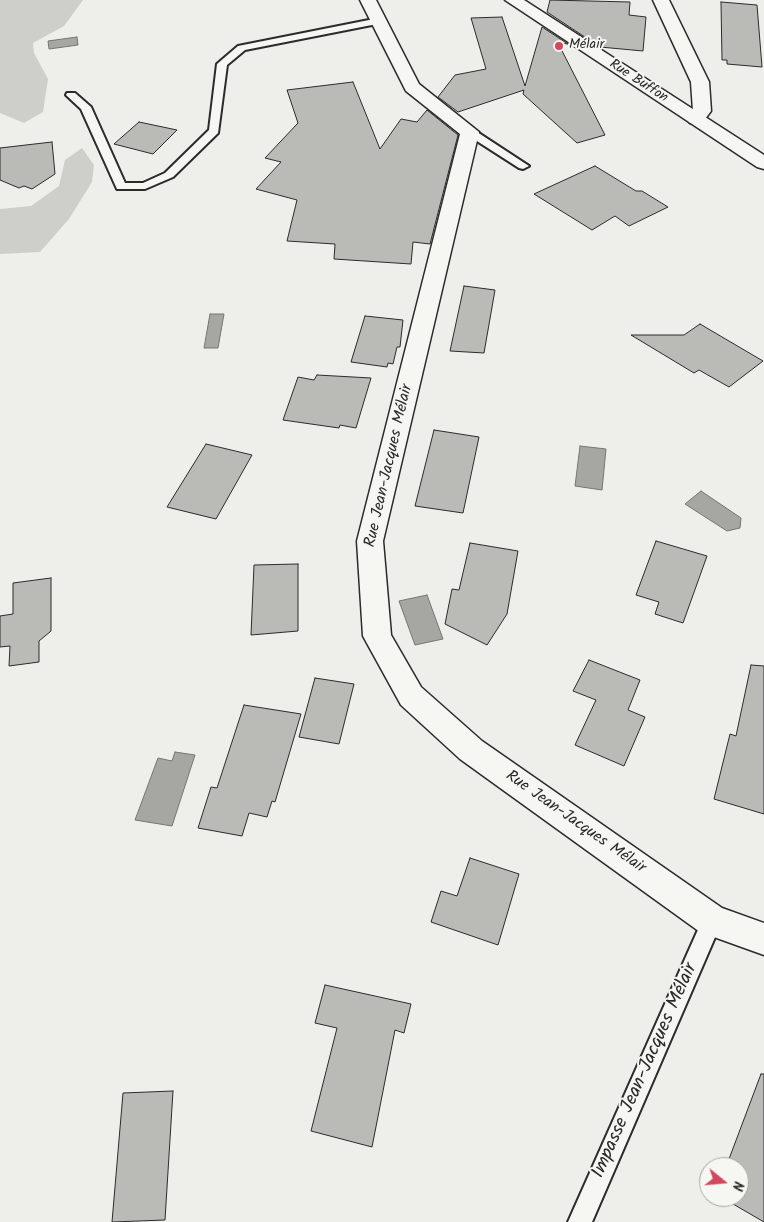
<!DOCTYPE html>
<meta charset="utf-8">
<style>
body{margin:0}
#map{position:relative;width:764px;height:1222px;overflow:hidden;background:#eeeeea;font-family:Kalam,sans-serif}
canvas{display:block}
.north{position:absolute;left:699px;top:1157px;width:50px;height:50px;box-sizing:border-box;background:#f6f6f2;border:1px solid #a5a5a2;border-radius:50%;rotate:107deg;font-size:14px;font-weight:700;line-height:20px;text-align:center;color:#2b2b2b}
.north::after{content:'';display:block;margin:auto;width:18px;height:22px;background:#d1495b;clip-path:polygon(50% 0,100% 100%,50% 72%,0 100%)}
</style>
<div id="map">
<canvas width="764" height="1222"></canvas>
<div class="north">N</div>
</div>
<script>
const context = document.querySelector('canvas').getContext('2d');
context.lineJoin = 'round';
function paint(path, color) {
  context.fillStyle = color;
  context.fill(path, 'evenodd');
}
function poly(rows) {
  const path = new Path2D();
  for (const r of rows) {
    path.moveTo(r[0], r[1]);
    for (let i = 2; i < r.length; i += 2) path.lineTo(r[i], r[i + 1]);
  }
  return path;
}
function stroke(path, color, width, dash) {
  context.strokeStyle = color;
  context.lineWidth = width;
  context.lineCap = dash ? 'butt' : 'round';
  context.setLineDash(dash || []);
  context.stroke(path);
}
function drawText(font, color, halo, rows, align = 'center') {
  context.font = font + ' Kalam,sans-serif';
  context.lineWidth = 4;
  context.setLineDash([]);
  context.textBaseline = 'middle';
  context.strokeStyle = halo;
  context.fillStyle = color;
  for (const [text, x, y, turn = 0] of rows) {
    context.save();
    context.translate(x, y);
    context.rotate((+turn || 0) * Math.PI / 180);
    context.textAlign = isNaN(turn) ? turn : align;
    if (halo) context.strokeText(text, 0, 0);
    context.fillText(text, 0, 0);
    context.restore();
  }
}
const green = poly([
 [0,0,83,0,64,26,33,43,34,53,48,79,43,112,24,123,0,113],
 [82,148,94,165,92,182,69,219,40,252,0,254,0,209,31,206,59,186,65,160]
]);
const water = poly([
 [77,37,78,45,49,49,48,41,77,37],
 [210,314,224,314,218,348,204,348,210,314],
 [580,446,606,449,602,490,575,486,580,446],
 [701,491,741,518,740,528,727,531,685,504,701,491],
 [427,595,443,639,415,645,399,601,427,595],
 [175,752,195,755,172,826,135,820,158,758,172,761,175,752]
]);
const building = poly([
 [550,0,630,2,629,15,646,17,643,51,600,47,547,12,550,0],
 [721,2,757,5,762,67,727,64,727,60,722,60,721,2],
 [502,17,525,86,542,27,568,44,558,43,605,135,577,143,523,94,524,90,458,112,438,97,455,75,486,69,471,18,502,17],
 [353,82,380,149,401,119,417,122,427,110,458,135,430,244,413,242,411,264,334,259,335,244,287,241,297,200,256,189,281,162,265,158,298,123,287,90,353,82],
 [139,122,177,130,153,154,114,144,139,122],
 [52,142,55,174,32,189,24,186,19,188,0,180,0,148,52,142],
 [595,166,636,191,642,191,668,207,629,226,615,216,592,230,534,194,595,166],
 [464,286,495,290,484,353,450,351,464,286],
 [365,316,403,320,400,347,397,347,393,364,388,363,387,367,351,362,365,316],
 [700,324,763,361,729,387,699,370,694,373,631,335,684,335,700,324],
 [317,375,371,378,356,428,340,425,339,428,283,420,298,377,314,380,317,375],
 [434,430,479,437,463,513,415,506,434,430],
 [206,444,252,455,216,519,167,507,206,444],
 [656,541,707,556,683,623,655,614,659,602,636,595,656,541],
 [470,543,518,551,507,614,487,645,445,624,452,589,459,590,470,543],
 [298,564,298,631,251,635,254,565,298,564],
 [51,578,51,631,39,641,39,662,9,666,10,646,0,647,0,616,13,614,13,583,51,578],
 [589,660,640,680,628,710,645,717,624,766,575,745,596,700,573,691,589,660],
 [751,665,764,666,764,814,714,799,730,734,736,736,751,665],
 [315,678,354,684,339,744,299,737,315,678],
 [244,705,301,714,275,802,272,801,267,817,249,813,242,836,198,828,211,787,217,788,244,705],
 [470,858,519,874,498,945,431,922,441,891,457,896,470,858],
 [325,985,411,1004,404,1033,395,1030,372,1147,311,1131,337,1028,315,1023,325,985],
 [761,1074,764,1074,764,1222,721,1197,739,1197,739,1167,726,1167,761,1074],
 [173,1091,165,1220,112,1222,123,1093,173,1091]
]);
const service = poly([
 [379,18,382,19,382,23,245,50,227,65,218,133,173,177,145,189,117,189,81,109,66,95,67,93,75,93,91,107,125,183,143,183,165,173,209,130,217,64,238,46,379,18],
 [470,129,474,130,529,166,523,169,519,168,466,134,466,130,470,129],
 [712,912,719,914,722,921,592,1222,568,1222,705,914,712,912]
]);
const minor = poly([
 [360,0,376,0,419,84,479,132,383,541,391,635,421,687,482,741,722,908,764,923,764,955,700,932,460,759,401,705,363,636,357,541,460,134,406,91,360,0],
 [653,0,669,0,709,82,711,111,702,123,690,123,687,119,693,111,691,82,653,0]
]);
const tertiary = poly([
 [505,0,524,0,764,155,764,169,757,167,505,0]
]);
const markers = [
 [559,46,5,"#d1495b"]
];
const farPoinames = [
 ["Mélair",569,46]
];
const farStreetnames = [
 ["Rue Buffon",638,82,33]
];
const streetNames = [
 ["Rue Jean-Jacques Mélair",390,466,-77],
 ["Rue Jean-Jacques Mélair",575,823,35]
];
const nearStreetnames = [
 ["Impasse Jean-Jacques Mélair",646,1071,-66]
];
paint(green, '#cececa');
paint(water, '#a6a6a3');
stroke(water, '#757573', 1);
paint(building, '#babab7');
stroke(building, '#2b2b2b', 1);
stroke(service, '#2b2b2b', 4);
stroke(minor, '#2b2b2b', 3);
stroke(tertiary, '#2b2b2b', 3);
paint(service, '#f6f6f2');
paint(minor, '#f6f6f2');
paint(tertiary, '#f6f6f2');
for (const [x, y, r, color] of markers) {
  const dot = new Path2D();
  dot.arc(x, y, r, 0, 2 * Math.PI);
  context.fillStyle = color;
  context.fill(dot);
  stroke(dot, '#f6f6f2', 2);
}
drawText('14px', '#2b2b2b', '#f6f6f2', farPoinames, 'left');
drawText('14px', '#2b2b2b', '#f6f6f2', farStreetnames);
drawText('16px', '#2b2b2b', '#f6f6f2', streetNames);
drawText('19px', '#2b2b2b', '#f6f6f2', nearStreetnames);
</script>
